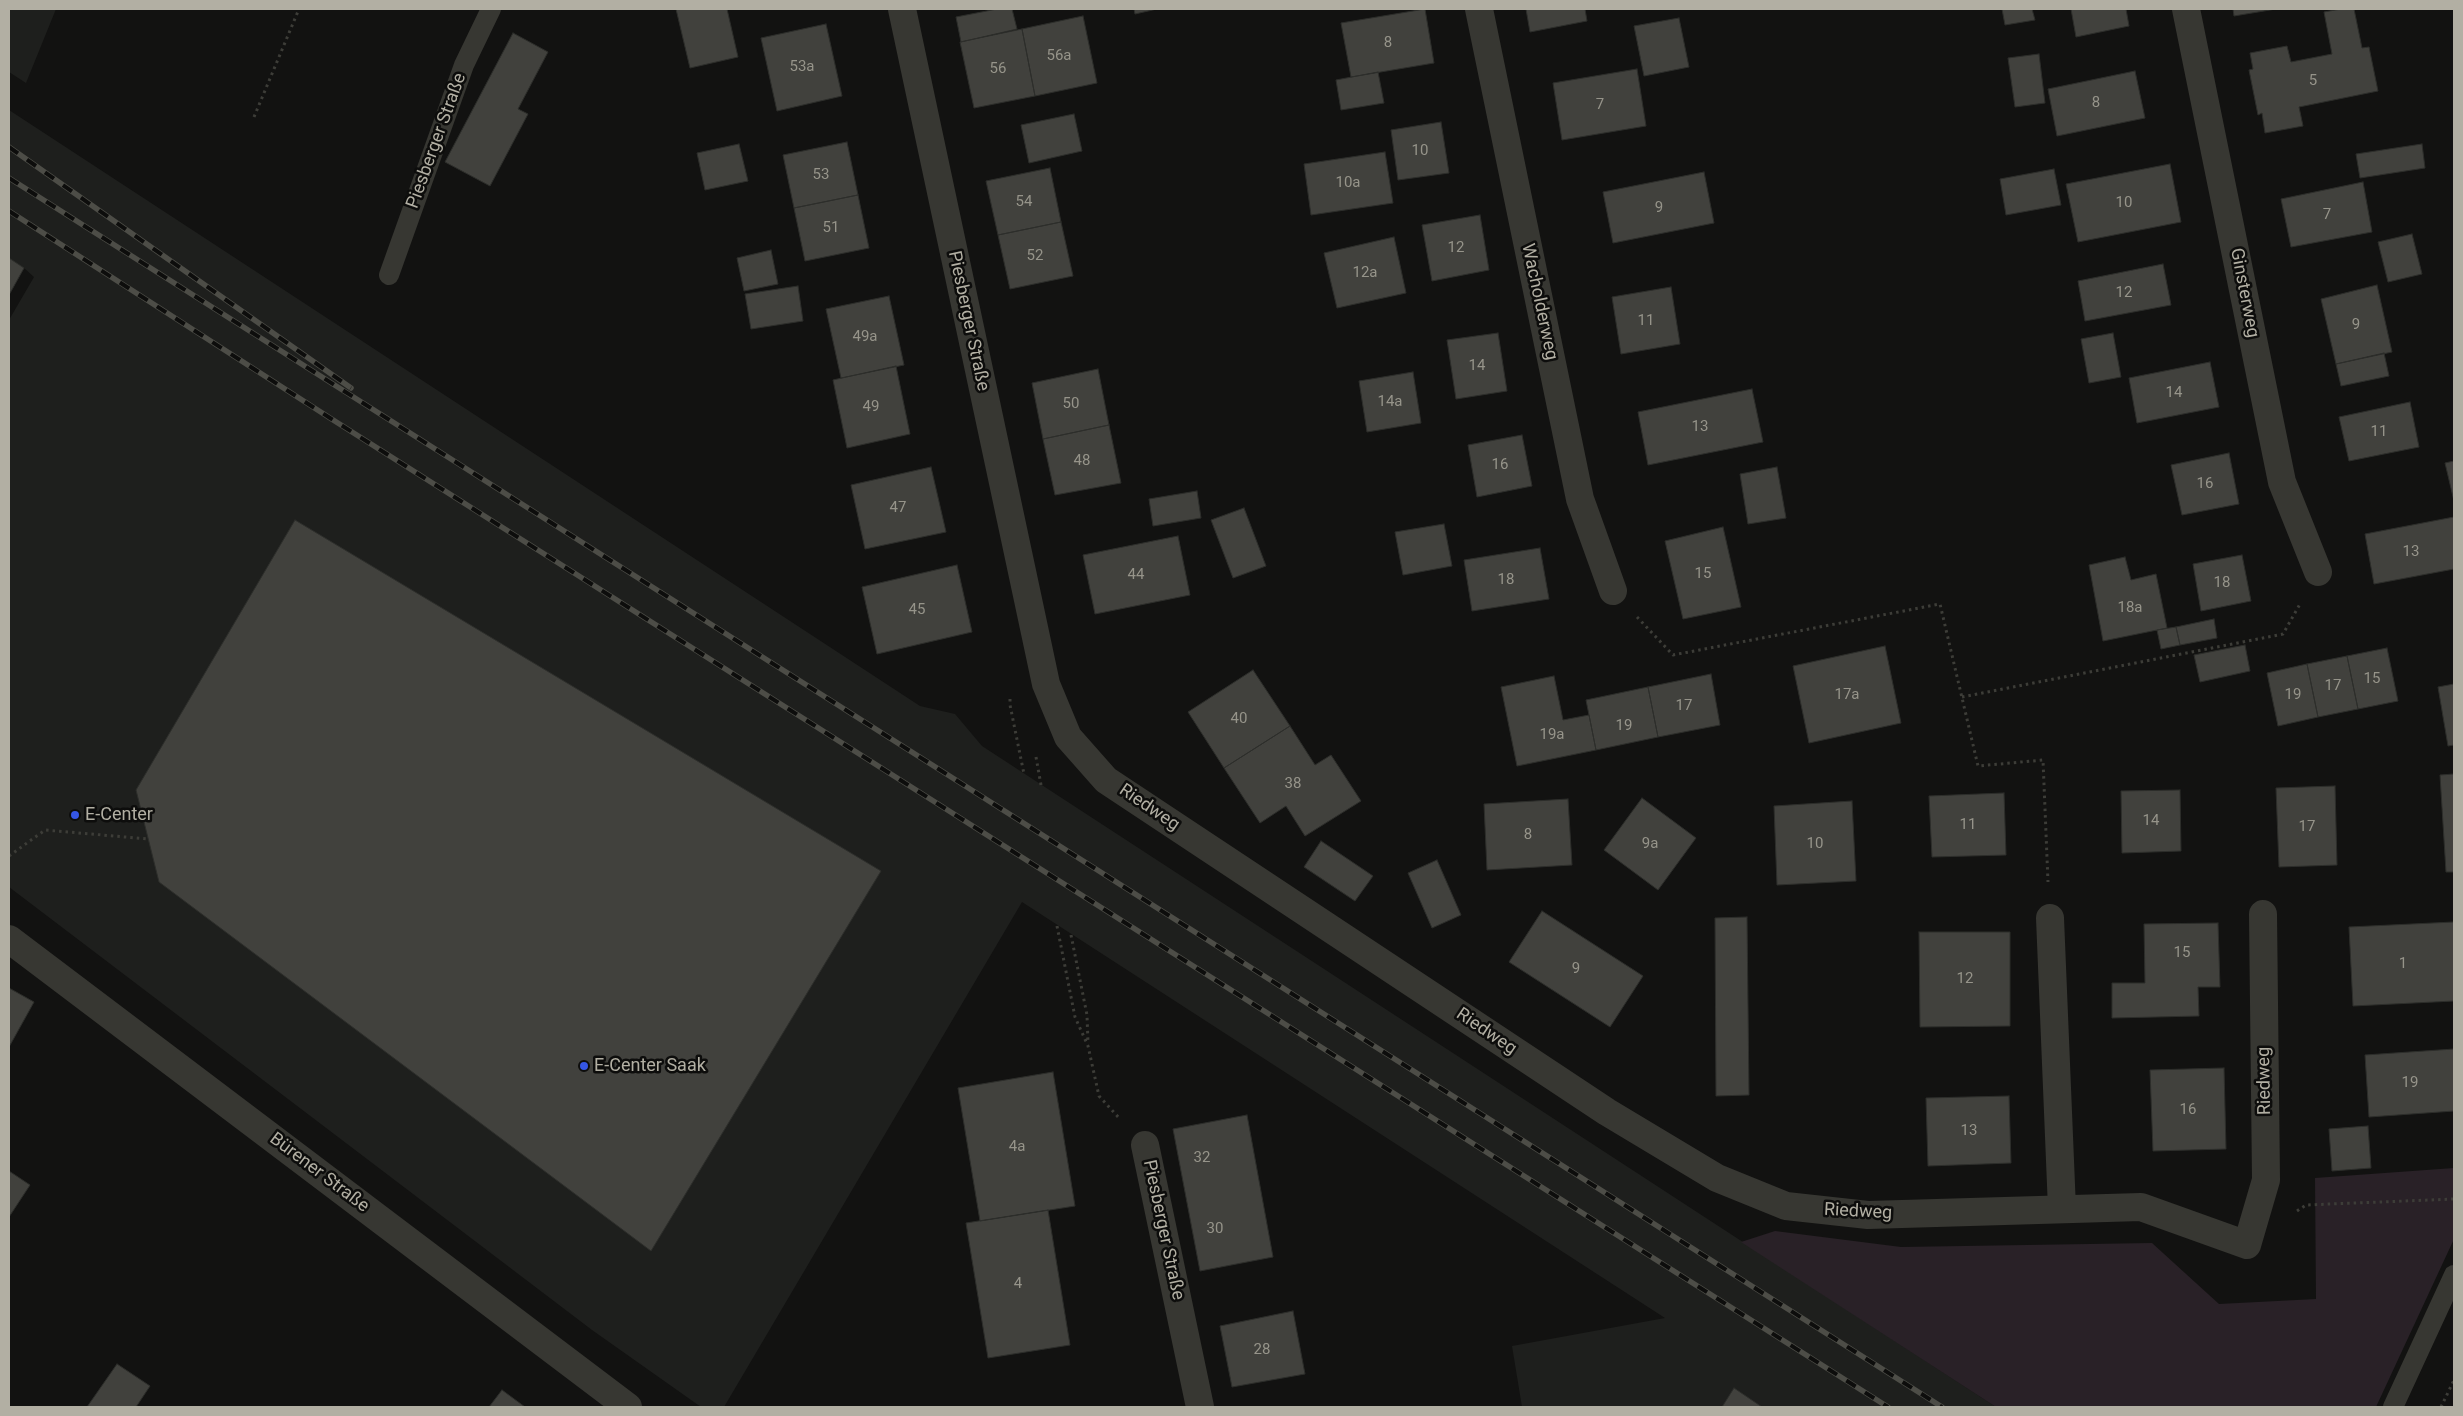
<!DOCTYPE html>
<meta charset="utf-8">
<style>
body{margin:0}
#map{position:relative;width:2463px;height:1416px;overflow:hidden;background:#121211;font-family:Roboto,sans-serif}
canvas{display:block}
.frame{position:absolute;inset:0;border:10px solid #b2afa3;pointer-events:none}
</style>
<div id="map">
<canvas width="2463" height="1416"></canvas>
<div class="frame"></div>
</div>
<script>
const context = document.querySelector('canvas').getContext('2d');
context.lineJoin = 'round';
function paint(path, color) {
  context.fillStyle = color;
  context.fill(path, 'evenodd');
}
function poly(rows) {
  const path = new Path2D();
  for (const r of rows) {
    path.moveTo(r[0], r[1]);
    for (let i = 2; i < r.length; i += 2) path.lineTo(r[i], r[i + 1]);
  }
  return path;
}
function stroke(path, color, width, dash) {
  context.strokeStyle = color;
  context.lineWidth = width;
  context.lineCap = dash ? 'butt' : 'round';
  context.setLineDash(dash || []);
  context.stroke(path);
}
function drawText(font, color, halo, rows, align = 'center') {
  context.font = font + ' Roboto,sans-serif';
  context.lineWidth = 5;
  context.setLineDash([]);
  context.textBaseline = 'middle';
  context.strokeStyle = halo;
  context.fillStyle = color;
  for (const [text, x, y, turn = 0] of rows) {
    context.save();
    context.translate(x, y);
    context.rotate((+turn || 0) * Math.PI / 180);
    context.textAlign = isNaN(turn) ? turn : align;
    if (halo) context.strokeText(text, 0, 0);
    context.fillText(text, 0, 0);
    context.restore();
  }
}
const built = poly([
 [9,9,56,9,26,83,9,72],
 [9,110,920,706,955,714,982,746,1996,1407,1522,1407,1512,1346,1665,1318,1022,902,724,1407,701,1407,592,1330,9,887,9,320,34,277,24,268,9,295]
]);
const green = poly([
 [2454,1168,2454,1239,2376,1407,1996,1407,1741,1242,1775,1231,1901,1247,2152,1243,2219,1304,2316,1299,2315,1178]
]);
const building = poly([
 [676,9,727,9,738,57,690,68,676,9],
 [997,9,1012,9,1017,29,961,42,956,17,997,9],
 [1134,9,1157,9,1135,14,1134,9],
 [1425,9,1434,63,1351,77,1341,23,1425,9],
 [1526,9,1585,9,1587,21,1530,32,1526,9],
 [2002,9,2032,9,2035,20,2005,25,2002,9],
 [2071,9,2126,9,2129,26,2076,37,2071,9],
 [2233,9,2276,9,2234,16,2233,9],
 [2341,9,2354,9,2362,48,2369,47,2378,91,2299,107,2303,126,2265,133,2262,113,2258,115,2249,70,2253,69,2250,53,2287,46,2291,62,2332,54,2324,12,2341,9],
 [1083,16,1097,83,1035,96,1022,29,1083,16],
 [1679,18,1689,67,1644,76,1634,26,1679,18],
 [826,24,842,96,777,111,761,38,826,24],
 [1022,29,1035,96,974,108,960,42,1022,29],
 [513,33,548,52,518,109,528,114,490,186,445,162,513,33],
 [2039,54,2045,103,2015,107,2008,58,2039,54],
 [1637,69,1646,126,1562,140,1553,83,1637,69],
 [2135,71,2145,118,2057,136,2048,89,2135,71],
 [1378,72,1384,103,1341,110,1336,80,1378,72],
 [1074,114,1082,151,1029,163,1021,125,1074,114],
 [1441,122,1449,173,1398,180,1391,130,1441,122],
 [847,142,858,195,794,208,783,155,847,142],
 [739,144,748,181,705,190,697,153,739,144],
 [2422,144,2425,168,2360,178,2356,154,2422,144],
 [1385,152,1393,203,1311,215,1304,164,1385,152],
 [2170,164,2181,222,2078,242,2066,184,2170,164],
 [1050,168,1061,222,998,235,986,181,1050,168],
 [2054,169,2061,205,2006,215,2000,179,2054,169],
 [1704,172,1714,223,1613,243,1603,192,1704,172],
 [2363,182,2372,232,2291,247,2281,199,2363,182],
 [858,195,869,248,805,261,794,208,858,195],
 [1480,215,1489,270,1432,281,1422,225,1480,215],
 [1061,222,1073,276,1010,289,998,235,1061,222],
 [2412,234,2422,274,2388,282,2378,242,2412,234],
 [1394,237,1406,293,1337,308,1324,253,1394,237],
 [771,250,778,284,744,291,737,258,771,250],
 [9,258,24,268,9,295,9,258],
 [2163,264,2171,305,2085,321,2078,281,2163,264],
 [2377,285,2392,352,2336,364,2321,299,2377,285],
 [798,286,803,321,751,329,745,294,798,286],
 [1671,287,1680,344,1621,354,1612,297,1671,287],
 [889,296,904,365,841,378,826,309,889,296],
 [1498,333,1507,391,1456,399,1447,340,1498,333],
 [2113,333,2121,377,2089,383,2081,339,2113,333],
 [2384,353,2389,376,2341,386,2336,364,2384,353],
 [2210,362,2219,407,2137,423,2129,378,2210,362],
 [896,366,910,434,847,448,833,380,896,366],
 [1098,369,1109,425,1043,439,1032,383,1098,369],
 [1413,372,1421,423,1367,432,1359,381,1413,372],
 [1752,389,1763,442,1648,465,1638,412,1752,389],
 [2410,402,2419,447,2349,461,2339,417,2410,402],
 [1109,425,1121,483,1055,495,1043,439,1109,425],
 [1522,435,1532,486,1477,497,1468,445,1522,435],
 [2229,453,2239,504,2182,515,2171,465,2229,453],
 [2454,461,2454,501,2445,463,2454,461],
 [931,467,946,532,865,549,851,485,931,467],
 [1777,467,1786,518,1748,524,1740,474,1777,467],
 [1197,491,1201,518,1153,526,1149,499,1197,491],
 [1244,508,1266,566,1233,578,1211,520,1244,508],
 [2454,517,2454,569,2374,584,2365,534,2454,517],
 [295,520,881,871,651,1251,159,882,136,790,295,520],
 [1444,524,1452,566,1403,575,1395,532,1444,524],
 [1723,527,1741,607,1683,619,1665,541,1723,527],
 [1178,536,1190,595,1095,614,1083,555,1178,536],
 [1540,548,1549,599,1472,611,1464,560,1540,548],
 [2242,555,2251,601,2201,611,2193,564,2242,555],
 [2125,557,2131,580,2156,574,2167,628,2103,641,2089,565,2125,557],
 [957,565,972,632,877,654,862,587,957,565],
 [2214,619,2217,638,2180,645,2176,627,2214,619],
 [2176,627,2180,645,2161,649,2157,630,2176,627],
 [2245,645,2250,671,2200,682,2194,655,2245,645],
 [1885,646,1901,723,1809,743,1793,666,1885,646],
 [2387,648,2398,701,2358,709,2347,656,2387,648],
 [2347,656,2358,709,2318,717,2307,664,2347,656],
 [2307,664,2318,717,2278,726,2267,673,2307,664],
 [1253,670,1290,726,1224,768,1188,712,1253,670],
 [1711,674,1720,725,1658,737,1648,687,1711,674],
 [1554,676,1563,720,1589,715,1596,750,1517,766,1501,687,1554,676],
 [2454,684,2454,745,2448,746,2438,687,2454,684],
 [1648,687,1658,737,1596,750,1586,700,1648,687],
 [1290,726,1315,765,1331,755,1361,801,1305,836,1286,806,1260,823,1224,768,1290,726],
 [2454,774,2454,872,2446,872,2440,775,2454,774],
 [2335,786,2337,865,2279,867,2276,788,2335,786],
 [2180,790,2181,851,2122,853,2121,791,2180,790],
 [2004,793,2006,855,1932,857,1929,796,2004,793],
 [1642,798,1696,838,1658,890,1604,850,1642,798],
 [1568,799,1572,865,1487,870,1484,804,1568,799],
 [1852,801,1856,881,1777,885,1774,806,1852,801],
 [1321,841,1373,876,1355,901,1304,867,1321,841],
 [1437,860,1461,915,1432,928,1408,873,1437,860],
 [1542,911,1643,976,1610,1027,1509,962,1542,911],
 [1747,917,1749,1095,1716,1096,1715,918,1747,917],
 [2454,922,2454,1001,2353,1006,2349,927,2454,922],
 [2218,923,2220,987,2198,987,2199,1016,2112,1018,2112,983,2145,983,2144,924,2218,923],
 [1919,932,2010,932,2010,1026,1920,1027,1919,932],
 [9,988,34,1002,9,1047,9,988],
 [2454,1049,2454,1111,2369,1117,2365,1055,2454,1049],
 [2224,1068,2226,1149,2153,1151,2150,1070,2224,1068],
 [1053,1072,1075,1206,980,1221,958,1088,1053,1072],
 [2009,1096,2011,1163,1928,1166,1926,1098,2009,1096],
 [1247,1115,1273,1257,1200,1271,1173,1129,1247,1115],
 [2368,1126,2371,1168,2332,1171,2329,1129,2368,1126],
 [9,1171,30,1185,9,1217,9,1171],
 [1048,1210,1070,1345,988,1358,966,1223,1048,1210],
 [1293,1311,1305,1374,1232,1387,1220,1326,1293,1311],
 [117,1364,150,1386,136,1407,87,1407,117,1364],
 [1734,1388,1762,1407,1722,1407,1734,1388],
 [502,1390,525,1407,489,1407,502,1390]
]);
const path = poly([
 [254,117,299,9],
 [1637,617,1673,655,1940,604,1978,766,2043,760,2048,882],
 [1962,697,2283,634,2300,604],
 [1010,699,1010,705,1024,774],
 [1036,757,1041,785],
 [9,856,45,830,148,839],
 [1057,926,1075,1017,1088,1046,1099,1096,1120,1119],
 [1071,935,1087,1015,1088,1043],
 [2297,1211,2306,1205,2454,1199],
 [2441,1407,2454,1380]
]);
const lane = poly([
 [389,275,464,65,491,9],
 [2393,1407,2454,1275]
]);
const street = poly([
 [902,9,1046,684,1068,737,1106,780,1607,1112,1717,1178,1786,1206,1868,1215,2141,1207,2247,1245,2266,1180,2263,914],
 [1479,9,1580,499,1613,591],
 [2186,9,2282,482,2318,572],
 [2050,918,2062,1209],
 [9,939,628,1407],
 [1145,1145,1200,1407]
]);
const rail = poly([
 [9,147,351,388],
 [9,178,1942,1407],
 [9,211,330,418,1888,1407]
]);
const markers = [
 [75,815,5,"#3556e5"],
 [584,1066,5,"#3556e5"]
];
const numberNames = [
 ["8",1388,43],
 ["56a",1059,56],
 ["53a",802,67],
 ["56",998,69],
 ["5",2313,81],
 ["8",2096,103],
 ["7",1600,105],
 ["10",1420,151],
 ["53",821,175],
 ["10a",1348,183],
 ["54",1024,202],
 ["10",2124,203],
 ["9",1659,208],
 ["7",2327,215],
 ["51",831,228],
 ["12",1456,248],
 ["52",1035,256],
 ["12a",1365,273],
 ["12",2124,293],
 ["11",1646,321],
 ["9",2356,325],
 ["49a",865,337],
 ["14",1477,366],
 ["14",2174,393],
 ["14a",1390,402],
 ["50",1071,404],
 ["49",871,407],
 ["13",1700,427],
 ["11",2379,432],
 ["48",1082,461],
 ["16",1500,465],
 ["16",2205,484],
 ["47",898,508],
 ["13",2411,552],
 ["15",1703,574],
 ["44",1136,575],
 ["18",1506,580],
 ["18",2222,583],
 ["18a",2130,608],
 ["45",917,610],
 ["15",2372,679],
 ["17",2333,686],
 ["17a",1847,695],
 ["19",2293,695],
 ["17",1684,706],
 ["40",1239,719],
 ["19",1624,726],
 ["19a",1552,735],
 ["38",1293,784],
 ["14",2151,821],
 ["11",1968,825],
 ["17",2307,827],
 ["8",1528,835],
 ["9a",1650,844],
 ["10",1815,844],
 ["15",2182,953],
 ["1",2403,964],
 ["9",1576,969],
 ["12",1965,979],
 ["19",2410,1083],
 ["16",2188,1110],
 ["13",1969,1131],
 ["4a",1017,1147],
 ["32",1202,1158],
 ["30",1215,1229],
 ["4",1018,1284],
 ["28",1262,1350]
];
const streetNames = [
 ["Piesberger Straße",437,141,-70],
 ["Ginsterweg",2244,293,79],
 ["Wacholderweg",1539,302,78],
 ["Piesberger Straße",968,321,78],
 ["Riedweg",1149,808,34],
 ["Riedweg",1486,1032,34],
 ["Riedweg",2265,1081,-91],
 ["Bürener Straße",319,1173,37],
 ["Riedweg",1858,1212,3],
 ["Piesberger Straße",1163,1230,78]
];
const poiNames = [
 ["E-Center",85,815],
 ["E-Center Saak",594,1066]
];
paint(built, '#1e1f1d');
paint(green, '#292127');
paint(building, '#41413d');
stroke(building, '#2d2e2b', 1);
stroke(path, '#3d3d38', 3, [2.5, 4]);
stroke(lane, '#373732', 20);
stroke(street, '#373732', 28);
stroke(rail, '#4d4d47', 5.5);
stroke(rail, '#0d0d0c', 4, [11]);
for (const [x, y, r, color] of markers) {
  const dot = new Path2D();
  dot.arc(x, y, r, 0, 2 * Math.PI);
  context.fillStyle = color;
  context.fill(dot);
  stroke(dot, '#0d0d0c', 2);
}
drawText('15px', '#96948a', null, numberNames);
drawText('18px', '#b2afa3', '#0d0d0c', streetNames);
drawText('18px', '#b2afa3', '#0d0d0c', poiNames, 'left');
</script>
